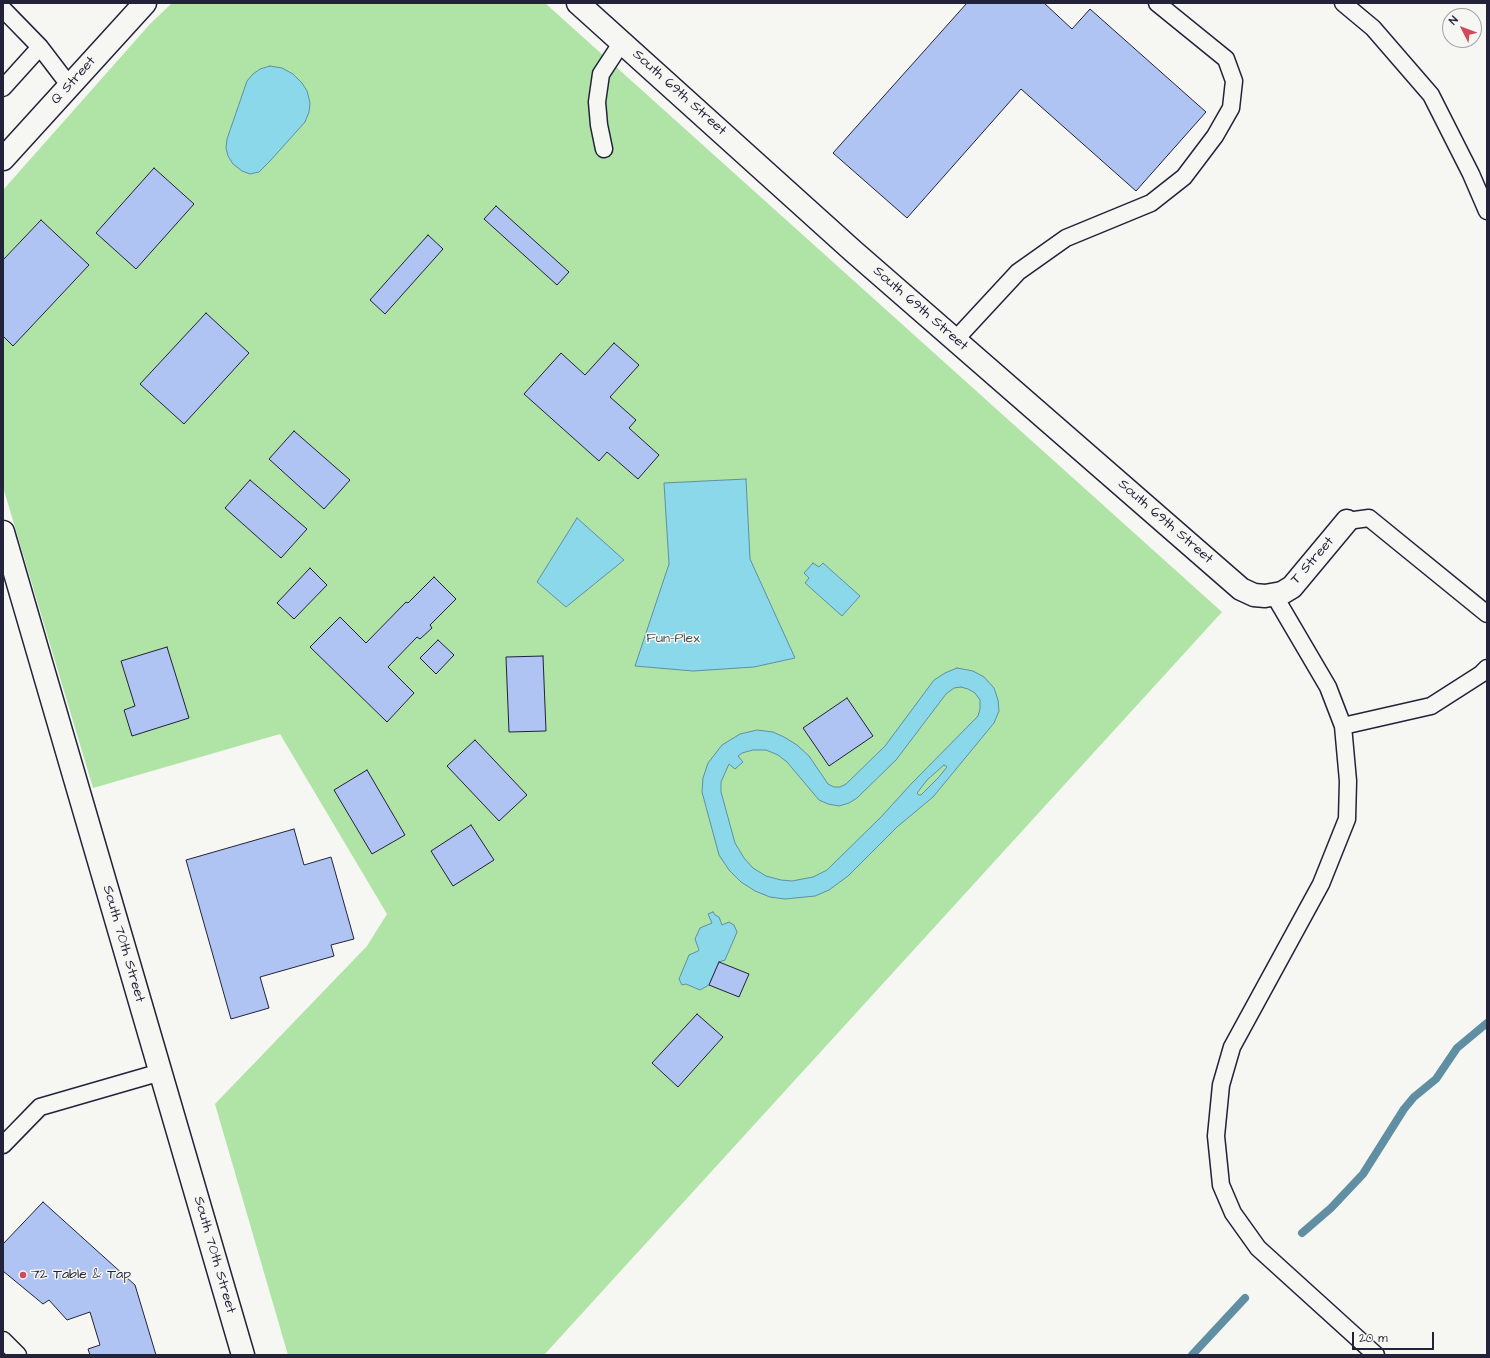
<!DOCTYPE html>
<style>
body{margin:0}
#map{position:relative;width:1490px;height:1358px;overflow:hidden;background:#f6f6f2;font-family:"Architects Daughter",sans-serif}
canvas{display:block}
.frame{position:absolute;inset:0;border:4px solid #22223b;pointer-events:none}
.north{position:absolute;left:1442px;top:8px;width:40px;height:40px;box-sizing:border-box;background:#f6f6f2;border:1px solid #a1a1a9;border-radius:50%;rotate:312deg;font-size:11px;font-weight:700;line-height:16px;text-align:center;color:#22223b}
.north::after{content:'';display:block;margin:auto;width:14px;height:18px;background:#d1495b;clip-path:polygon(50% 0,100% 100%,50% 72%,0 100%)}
.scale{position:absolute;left:1352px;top:1332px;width:82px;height:18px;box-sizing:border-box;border:2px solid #22223b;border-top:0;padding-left:5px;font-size:12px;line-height:14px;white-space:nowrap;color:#22223b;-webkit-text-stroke:3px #f6f6f2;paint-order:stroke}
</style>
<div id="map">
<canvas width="1490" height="1358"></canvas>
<div class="frame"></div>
<div class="north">N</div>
<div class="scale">20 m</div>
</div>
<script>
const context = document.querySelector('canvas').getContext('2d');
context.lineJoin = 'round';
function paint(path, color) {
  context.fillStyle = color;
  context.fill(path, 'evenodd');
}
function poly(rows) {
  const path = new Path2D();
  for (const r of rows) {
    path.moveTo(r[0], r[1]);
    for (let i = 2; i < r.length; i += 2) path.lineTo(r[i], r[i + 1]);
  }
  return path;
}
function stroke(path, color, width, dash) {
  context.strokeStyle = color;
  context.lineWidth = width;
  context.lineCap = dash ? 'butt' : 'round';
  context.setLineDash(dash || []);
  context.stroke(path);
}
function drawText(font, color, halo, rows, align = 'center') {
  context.font = font + ' "Architects Daughter",sans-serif';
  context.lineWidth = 3;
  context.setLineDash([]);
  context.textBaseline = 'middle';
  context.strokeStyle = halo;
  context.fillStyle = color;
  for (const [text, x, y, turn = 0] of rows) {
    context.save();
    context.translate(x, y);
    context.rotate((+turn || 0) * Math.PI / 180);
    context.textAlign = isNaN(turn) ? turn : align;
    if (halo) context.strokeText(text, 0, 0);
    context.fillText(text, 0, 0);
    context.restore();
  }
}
const green = poly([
 [172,3,545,3,1222,612,544,1355,288,1355,215,1104,367,946,387,914,280,734,93,788,3,487,3,190,150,24]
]);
const water = poly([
 [270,66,282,68,293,74,302,83,307,91,310,103,309,112,305,122,270,161,259,172,250,174,242,171,233,164,228,156,226,148,227,139,247,81,253,74,260,69,270,66],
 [746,479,750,559,795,658,754,667,693,671,635,666,669,564,664,483,746,479],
 [577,518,624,560,566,607,537,582,577,518],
 [813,563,819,567,823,563,860,596,842,616,805,583,809,578,804,573,813,563],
 [957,668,973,671,984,677,994,688,998,700,999,711,994,723,933,797,897,827,848,876,829,890,815,896,785,899,770,897,755,891,741,882,729,870,719,855,702,792,703,778,708,763,722,745,740,734,757,730,773,732,784,737,797,745,809,756,828,784,834,787,840,787,846,784,885,746,934,680,945,673,957,668],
 [961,687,968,689,975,693,980,700,980,709,978,716,912,783,881,817,827,870,813,877,792,881,781,880,766,876,753,868,744,858,735,843,721,792,721,782,729,764,735,769,743,762,738,756,742,753,753,750,766,750,778,755,787,762,819,800,828,804,839,806,849,803,857,798,896,760,946,694,954,688,961,687],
 [944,765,947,767,938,778,921,795,919,795,917,793,927,780,944,765],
 [713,912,715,915,719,917,722,925,729,922,734,925,737,932,725,960,719,962,709,985,700,990,686,984,682,985,679,979,689,955,698,951,699,950,695,939,700,928,712,923,708,914,713,912]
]);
const stream = poly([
 [1302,1233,1331,1208,1363,1174,1404,1109,1414,1097,1436,1079,1457,1048,1487,1023],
 [1192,1355,1245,1298]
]);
const building = poly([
 [967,3,1044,3,1072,29,1090,9,1206,112,1136,191,1021,89,907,218,833,153,967,3],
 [154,168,194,204,136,269,96,233,154,168],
 [496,206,569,272,557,285,484,219,496,206],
 [41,220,89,265,13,346,3,336,3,260,41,220],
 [428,235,443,249,385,314,370,300,428,235],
 [206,313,249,353,184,424,140,384,206,313],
 [614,343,639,365,610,397,636,420,629,428,659,455,638,479,607,452,599,461,524,394,561,353,585,375,614,343],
 [294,431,350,480,324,509,269,459,294,431],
 [250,480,307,529,281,558,225,508,250,480],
 [310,568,327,585,294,619,277,603,310,568],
 [434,577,456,599,430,625,432,628,420,639,417,637,388,667,414,693,387,722,310,647,340,617,366,643,406,602,408,603,434,577],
 [438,640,454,655,436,674,420,658,438,640],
 [167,647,189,718,132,736,124,710,135,706,121,661,167,647],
 [543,656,546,731,509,732,506,657,543,656],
 [847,698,873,736,829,766,803,728,847,698],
 [475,740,527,795,499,821,447,766,475,740],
 [367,770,405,835,372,854,334,790,367,770],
 [471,825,494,860,453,886,431,851,471,825],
 [294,829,304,865,331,857,354,939,331,945,334,956,260,977,269,1008,231,1019,186,860,294,829],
 [719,962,749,974,739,997,709,985,719,962],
 [697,1014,723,1037,678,1087,652,1063,697,1014],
 [43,1202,135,1285,156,1355,90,1355,88,1349,100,1345,90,1312,67,1320,49,1300,43,1304,3,1271,3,1244,43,1202]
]);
const lane = poly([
 [1343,3,1373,28,1431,95,1471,174,1487,211],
 [3,9,40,47,69,85],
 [3,88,40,47],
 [604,149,599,125,597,102,601,74,622,42],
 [955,340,1018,272,1066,238,1151,203,1184,177,1215,136,1231,108,1234,81,1226,59,1157,3],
 [1347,521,1369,518,1487,614],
 [1274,595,1328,687,1343,726,1348,781,1347,819,1321,884,1232,1047,1221,1085,1216,1136,1221,1185,1233,1213,1258,1248,1376,1355],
 [1343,726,1431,706,1481,674,1487,668],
 [3,1145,40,1107,161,1072],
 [3,1340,18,1355]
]);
const street = poly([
 [578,3,853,251,1241,589,1254,595,1265,596,1282,593,1292,587,1347,521],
 [3,532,243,1355]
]);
const secondary = poly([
 [3,159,145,3]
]);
const markers = [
 [23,1275,4,"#d1495b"]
];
const streetNames = [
 ["Q Street",74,81,-48],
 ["South 69th Street",679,93,42],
 ["South 69th Street",920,309,41],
 ["South 69th Street",1165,522,41],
 ["T Street",1313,561,-49],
 ["South 70th Street",123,944,74],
 ["South 70th Street",214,1255,74]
];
const parkNames = [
 ["Fun-Plex",673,639]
];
const poiNames = [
 ["72 Table & Tap",31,1275]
];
paint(green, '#afe4a6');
paint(water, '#8ad8e9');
stroke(water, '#608fa3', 1);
stroke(stream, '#608fa3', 8);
paint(building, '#afc4f2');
stroke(building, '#22223b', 1);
stroke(lane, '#22223b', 19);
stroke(street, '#22223b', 25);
stroke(secondary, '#22223b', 25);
stroke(lane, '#f6f6f2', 16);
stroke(street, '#f6f6f2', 22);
stroke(secondary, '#f6f6f2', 22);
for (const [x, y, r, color] of markers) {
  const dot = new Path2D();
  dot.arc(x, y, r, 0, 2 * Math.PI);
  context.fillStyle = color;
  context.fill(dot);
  stroke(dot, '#f6f6f2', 1.5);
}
drawText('14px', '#22223b', '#f6f6f2', streetNames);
drawText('14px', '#455256', '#f6f6f2', parkNames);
drawText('14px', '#22223b', '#f6f6f2', poiNames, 'left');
</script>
